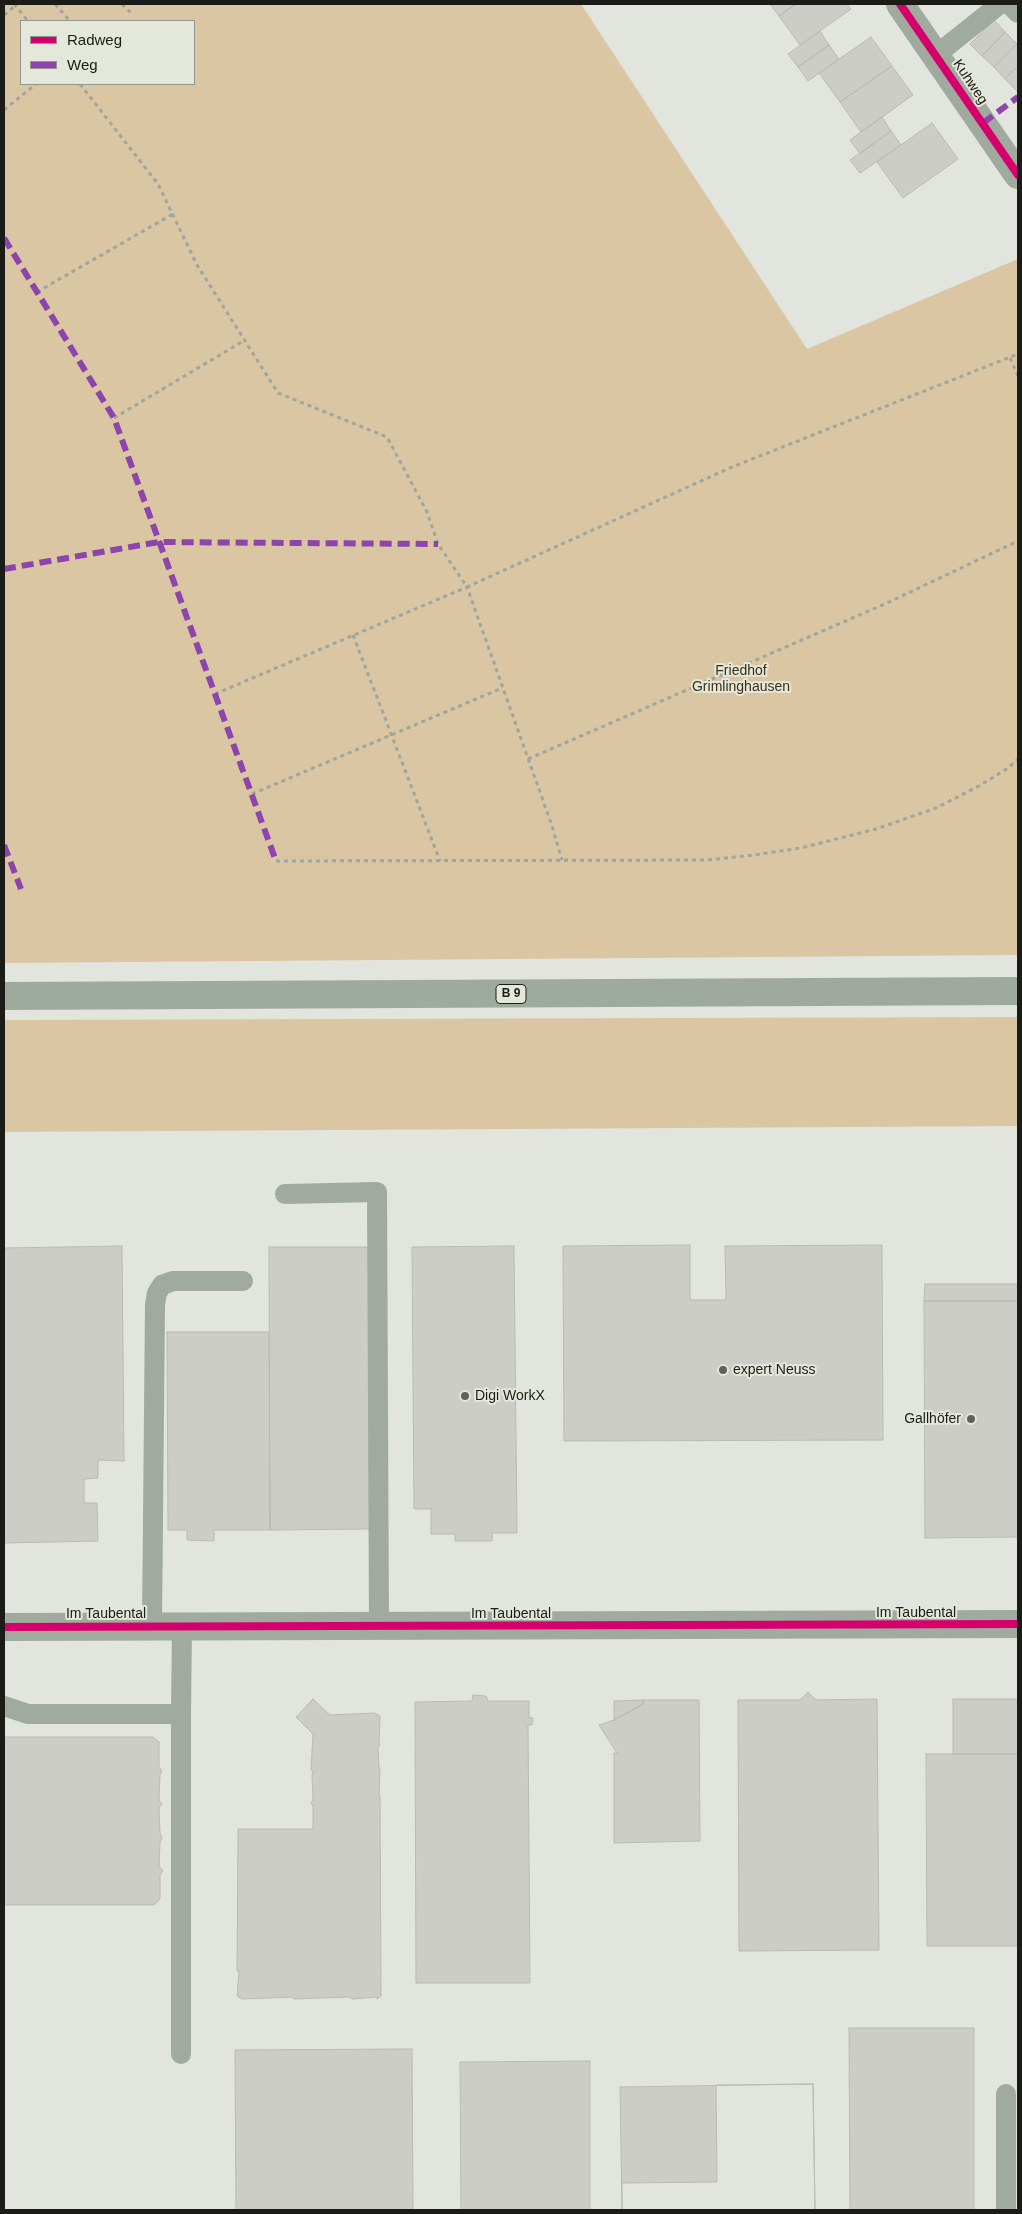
<!DOCTYPE html>
<meta charset="utf-8">
<style>
body{margin:0}
#map{position:relative;width:1022px;height:2214px;overflow:hidden;background:#e2e4de;font-family:Arial,sans-serif}
canvas{display:block}
.frame{position:absolute;inset:0;border:5px solid #1b1c17;pointer-events:none}
.legend{position:absolute;left:20px;top:20px;width:175px;height:65px;box-sizing:border-box;background:#e3e8da;border:1px solid #93968c;margin:0;padding:6px 9px;list-style:none;font-size:15px;color:#1b1c17}
.legend li{display:flex;align-items:center;gap:10px;height:25px}
.legend b{width:25px;border:1px solid #93968c}
</style>
<div id="map">
<canvas width="1022" height="2214"></canvas>
<div class="frame"></div>
<ul class="legend">
<li><b style="height:6px;background:#d6006c"></b>Radweg</li>
<li><b style="height:6px;background:#8e44ad"></b>Weg</li>
</ul>
</div>
<script>
const context = document.querySelector('canvas').getContext('2d');
context.lineJoin = 'round';
function paint(path, color) {
  context.fillStyle = color;
  context.fill(path, 'evenodd');
}
function poly(rows) {
  const path = new Path2D();
  for (const r of rows) {
    path.moveTo(r[0], r[1]);
    for (let i = 2; i < r.length; i += 2) path.lineTo(r[i], r[i + 1]);
  }
  return path;
}
function stroke(path, color, width, dash) {
  context.strokeStyle = color;
  context.lineWidth = width;
  context.lineCap = dash ? 'butt' : 'round';
  context.setLineDash(dash || []);
  context.stroke(path);
}
function drawText(font, color, halo, rows, align = 'center') {
  context.font = font + ' Arial,sans-serif';
  context.lineWidth = 4;
  context.setLineDash([]);
  context.textBaseline = 'middle';
  context.strokeStyle = halo;
  context.fillStyle = color;
  for (const [text, x, y, turn = 0] of rows) {
    context.save();
    context.translate(x, y);
    context.rotate((+turn || 0) * Math.PI / 180);
    context.textAlign = isNaN(turn) ? turn : align;
    if (halo) context.strokeText(text, 0, 0);
    context.fillText(text, 0, 0);
    context.restore();
  }
}
const green = poly([
 [4,4,581,4,807,349,1018,259,1018,955,4,963],
 [21,21,194,21,194,84,21,84],
 [1018,1017,1018,1126,4,1132,4,1020]
]);
const building = poly([
 [770,4,796,4,779,16,770,4],
 [796,4,847,4,851,9,800,45,779,16,796,4],
 [994,20,1005,32,982,56,970,44,994,20],
 [820,31,829,45,798,67,788,54,820,31],
 [1005,32,1017,44,994,67,982,56,1005,32],
 [871,37,892,66,840,102,819,73,871,37],
 [1017,44,1018,66,1005,79,994,67,1017,44],
 [829,45,839,59,808,81,798,67,829,45],
 [892,66,913,95,861,132,840,102,892,66],
 [1018,66,1018,90,1017,91,1005,79,1018,66],
 [882,117,891,131,860,154,850,140,882,117],
 [932,123,958,159,903,198,877,162,932,123],
 [891,131,901,145,860,173,850,160,891,131],
 [690,1245,690,1300,726,1300,725,1246,882,1245,883,1440,564,1441,563,1246,690,1245],
 [122,1246,124,1461,98,1460,98,1478,84,1479,84,1503,97,1503,98,1541,4,1543,4,1248,122,1246],
 [514,1246,517,1533,492,1533,492,1541,455,1541,455,1534,431,1534,431,1509,414,1509,412,1247,514,1246],
 [269,1247,369,1247,370,1529,270,1530,269,1247],
 [925,1284,1018,1284,1018,1301,924,1301,925,1284],
 [924,1301,1018,1301,1018,1537,925,1538,924,1301],
 [167,1332,269,1332,270,1530,214,1530,214,1541,187,1540,187,1530,168,1530,167,1332],
 [808,1692,816,1700,877,1699,879,1950,739,1951,738,1700,800,1700,808,1692],
 [473,1695,486,1696,488,1701,529,1701,529,1718,533,1718,532,1725,528,1725,530,1983,416,1983,415,1702,472,1701,473,1695],
 [313,1699,330,1715,374,1713,380,1716,379,1745,380,1745,378,1748,379,1767,380,1770,379,1796,380,1796,381,1996,377,1999,377,1997,352,1999,350,1997,294,1999,293,1997,242,1999,237,1996,239,1971,237,1971,238,1829,313,1829,313,1805,311,1804,313,1799,312,1775,313,1771,311,1770,313,1734,296,1717,313,1699],
 [953,1699,1018,1699,1018,1754,953,1754,953,1699],
 [643,1700,699,1700,700,1841,614,1843,614,1753,617,1753,599,1725,614,1720,643,1704,643,1700],
 [643,1700,643,1704,614,1720,614,1701,643,1700],
 [4,1737,153,1737,159,1742,159,1767,162,1771,160,1775,159,1800,162,1804,159,1808,160,1833,162,1838,160,1842,159,1866,163,1871,160,1875,160,1899,154,1905,4,1905,4,1737],
 [926,1754,1018,1754,1018,1946,927,1946,926,1754],
 [849,2028,974,2028,974,2210,850,2210,849,2028],
 [412,2049,413,2210,236,2210,235,2050,412,2049],
 [590,2061,590,2210,461,2210,460,2062,590,2061],
 [813,2084,815,2210,622,2210,622,2183,717,2182,716,2085,813,2084],
 [813,2084,815,2210,622,2210,620,2087,813,2084]
]);
const path = poly([
 [14,4,28,21],
 [55,4,70,21],
 [122,4,133,15],
 [4,15,15,6],
 [80,84,158,184,197,265,278,393,387,437,427,512,438,544,467,587,732,467,1018,354],
 [4,110,36,84],
 [37,292,173,214],
 [1010,358,1018,376],
 [114,418,245,340],
 [353,635,440,861],
 [215,694,467,587,551,823,562,860],
 [528,759,887,603,1018,541],
 [252,794,502,688],
 [276,861,708,860,754,855,801,848,876,829,936,808,979,786,1008,768,1018,759]
]);
const service = poly([
 [1009,4,1018,13],
 [936,55,1000,4],
 [285,1194,377,1192,379,1626],
 [152,1626,155,1304,157,1293,162,1285,173,1281,243,1281],
 [4,1706,28,1714,181,1714,182,1626],
 [181,2054,181,1714],
 [1006,2094,1006,2210]
]);
const minor = poly([
 [900,4,1018,175],
 [4,1627,1018,1624]
]);
const primary = poly([
 [4,996,1018,991]
]);
const quiet = poly([
 [983,123,1018,97],
 [4,238,114,418,276,861],
 [4,569,159,542,438,544],
 [4,845,21,889]
]);
const cycleway = poly([
 [900,4,1018,175],
 [4,1627,1018,1624]
]);
const markers = [
 [723,1370,5,"#61625d"],
 [465,1396,5,"#61625d"],
 [971,1419,5,"#61625d"]
];
const shields = [
 [511,994,30]
];
const shieldNames = [
 ["B 9",511,994]
];
const streetNames = [
 ["Kuhweg",970,82,56],
 ["Im Taubental",916,1613],
 ["Im Taubental",106,1614],
 ["Im Taubental",511,1614]
];
const parkNames = [
 ["Friedhof",741,671],
 ["Grimlinghausen",741,687]
];
const poiNames = [
 ["expert Neuss",733,1370],
 ["Digi WorkX",475,1396],
 ["Gallhöfer",961,1419,"right"]
];
paint(green, '#dbc6a4');
paint(building, '#cccdc7');
stroke(building, '#babab5', 1);
stroke(path, '#9ea69d', 3, [4, 4]);
stroke(service, '#a0aa9f', 20);
stroke(minor, '#a0aa9f', 28);
stroke(primary, '#9eaa9e', 28);
stroke(quiet, '#8e44ad', 6, [12, 6]);
stroke(cycleway, '#d6006c', 8);
for (const [x, y, r, color] of markers) {
  const dot = new Path2D();
  dot.arc(x, y, r, 0, 2 * Math.PI);
  context.fillStyle = color;
  context.fill(dot);
  stroke(dot, '#e3e8da', 2);
}
for (const [x, y, w] of shields) {
  const box = new Path2D();
  box.roundRect(x - w / 2, y - 9.5, w, 19, 4);
  context.fillStyle = '#e3e8da';
  context.fill(box);
  stroke(box, '#1b1c17', 1);
}
drawText('bold 12px', '#1b1c17', null, shieldNames);
drawText('14px', '#1b1c17', '#e3e8da', streetNames);
drawText('14px', '#3f2d12', '#e3e8da', parkNames);
drawText('14px', '#1b1c17', '#e3e8da', poiNames, 'left');
</script>
